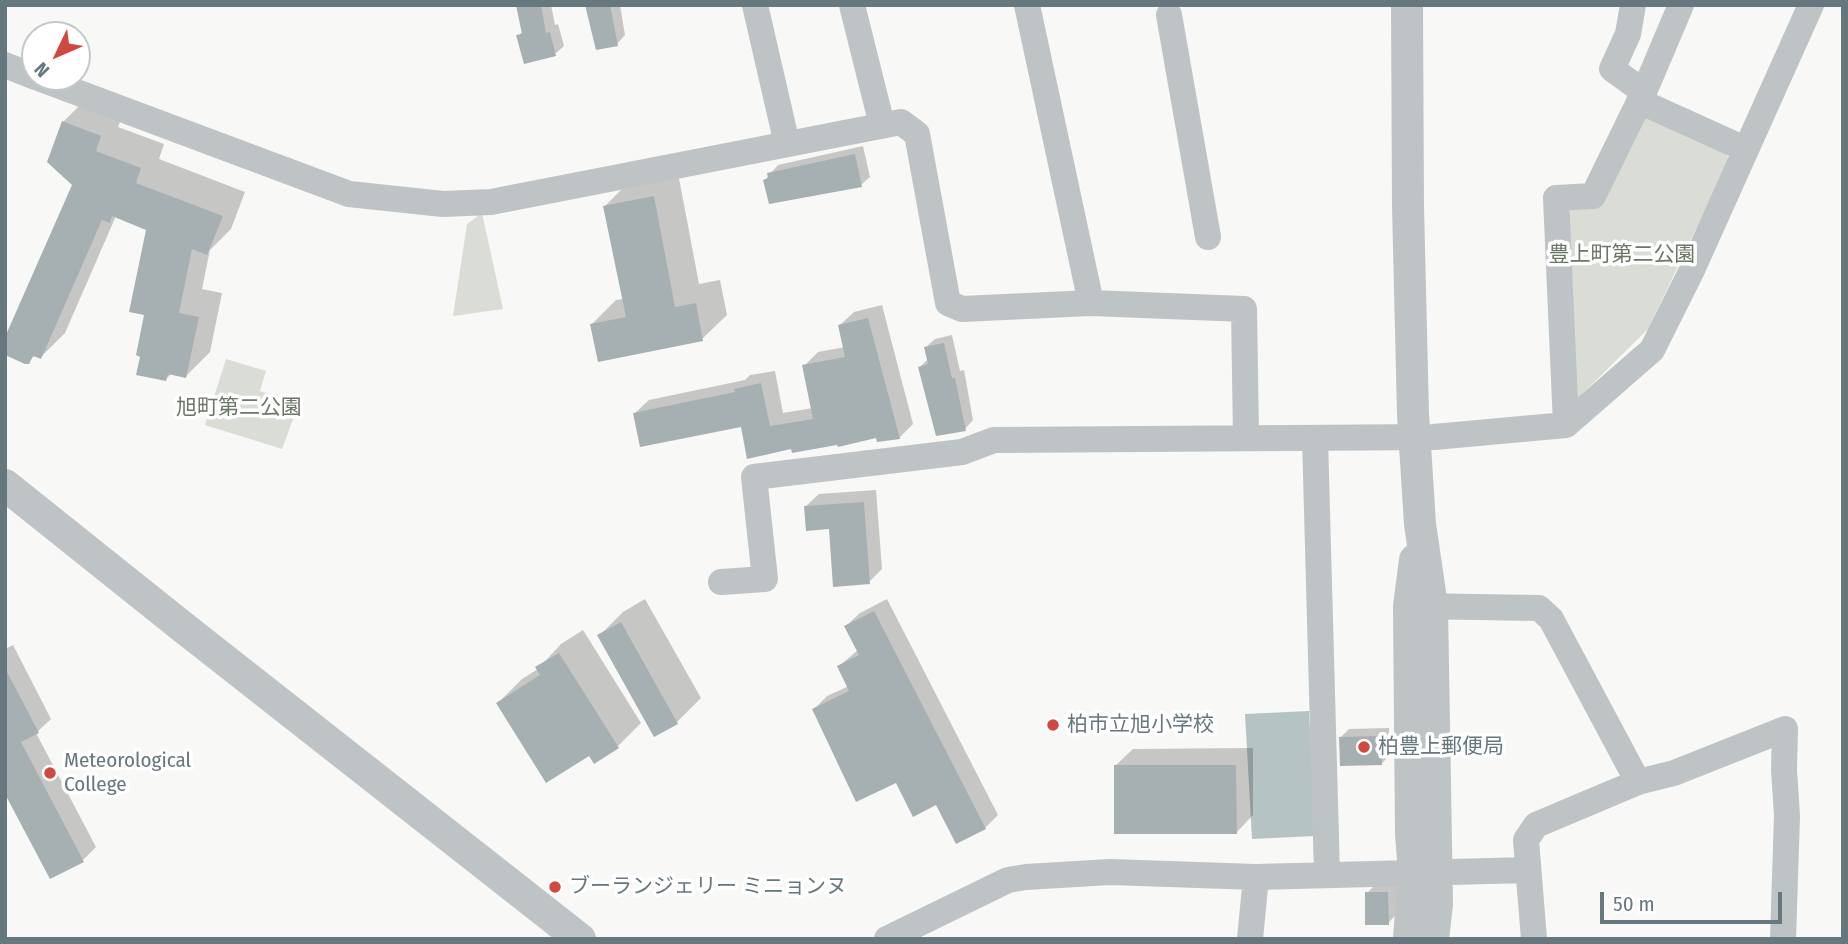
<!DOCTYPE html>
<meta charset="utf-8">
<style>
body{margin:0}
#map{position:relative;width:1848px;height:944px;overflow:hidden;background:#f8f8f6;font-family:"Fira Sans Condensed",sans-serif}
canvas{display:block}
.frame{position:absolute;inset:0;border:7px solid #66787e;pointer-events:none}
.north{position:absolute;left:21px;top:21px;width:70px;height:70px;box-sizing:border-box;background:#fff;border:2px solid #c2c9cb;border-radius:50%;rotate:226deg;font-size:19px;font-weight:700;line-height:28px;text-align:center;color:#66787e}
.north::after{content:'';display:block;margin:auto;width:24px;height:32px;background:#d1493e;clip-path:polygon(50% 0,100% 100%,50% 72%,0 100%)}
.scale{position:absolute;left:1600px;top:892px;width:182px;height:32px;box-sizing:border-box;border:4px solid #66787e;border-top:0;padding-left:9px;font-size:21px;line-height:24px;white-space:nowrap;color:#66787e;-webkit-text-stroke:5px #fff;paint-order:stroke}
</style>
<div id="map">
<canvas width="1848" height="944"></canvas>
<div class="frame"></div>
<div class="north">N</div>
<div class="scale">50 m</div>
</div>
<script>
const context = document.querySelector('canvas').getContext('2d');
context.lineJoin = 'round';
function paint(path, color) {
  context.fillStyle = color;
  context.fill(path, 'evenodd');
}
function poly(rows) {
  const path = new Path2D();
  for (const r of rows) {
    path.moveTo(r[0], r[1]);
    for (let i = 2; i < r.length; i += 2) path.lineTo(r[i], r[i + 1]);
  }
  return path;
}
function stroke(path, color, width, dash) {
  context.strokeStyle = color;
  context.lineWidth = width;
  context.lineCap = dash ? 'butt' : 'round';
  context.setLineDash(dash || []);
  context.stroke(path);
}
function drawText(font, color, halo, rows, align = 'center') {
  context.font = font + ' "Fira Sans Condensed","Noto Sans JP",sans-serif';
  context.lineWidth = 7;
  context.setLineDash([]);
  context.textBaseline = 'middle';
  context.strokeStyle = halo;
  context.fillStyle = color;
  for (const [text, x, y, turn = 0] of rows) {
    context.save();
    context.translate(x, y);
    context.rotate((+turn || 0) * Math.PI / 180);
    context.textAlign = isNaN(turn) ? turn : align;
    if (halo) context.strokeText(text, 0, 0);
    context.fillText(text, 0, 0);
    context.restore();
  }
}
const green = poly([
 [1652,115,1725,149,1729,160,1648,329,1575,401,1566,212,1641,117],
 [482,213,503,309,453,316,467,224],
 [226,359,266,371,260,391,299,403,282,449,205,425]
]);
const water = poly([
 [1309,711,1316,836,1252,839,1245,714]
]);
const shadow = poly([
 [518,5,551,5,555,25,558,24,564,46,555,54,518,36,523,31],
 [587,5,620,5,625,35,617,44],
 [87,98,124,112,118,127,164,144,159,159,245,192,231,229,210,250,202,289,222,293,210,352,186,376,172,373,166,379,146,314,148,229,116,216,65,333,41,357,35,355,28,362,74,185,63,122],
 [863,146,870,177,861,185,765,180,778,165],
 [678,173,699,284,720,280,727,315,702,339,592,324,616,300,624,299,605,206,629,182],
 [882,305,913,424,899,438,878,436,839,443,793,447,742,425,635,413,649,400,745,380,750,375,775,371,783,413,813,408,804,366,818,352,845,347,840,325,854,312],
 [952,335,960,371,964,370,973,420,965,429,920,367,929,358,926,347,935,339],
 [876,490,882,569,869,582,830,527,805,507,819,494],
 [645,599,701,698,677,722,655,735,599,636,623,612],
 [887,599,998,815,985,828,937,803,814,709,827,696,849,686,839,666,858,650,846,626,860,613],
 [583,630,641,723,617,747,590,753,498,703,522,679,538,669,561,644],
 [13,645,51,719,36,733,96,847,83,860,5,791,5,649],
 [1389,728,1390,755,1381,764,1341,737,1349,729],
 [1253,748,1253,815,1236,833,1115,766,1133,749],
 [1391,869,1412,899,1388,923,1367,893]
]);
const building = poly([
 [516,5,541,5,546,33,550,32,556,56,524,64,516,35,522,34],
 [585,5,610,5,618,46,596,50],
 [62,121,101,136,96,151,141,168,136,183,223,216,207,255,192,249,179,313,199,317,186,378,168,374,166,381,136,375,140,357,136,355,144,315,129,312,146,230,112,216,110,223,102,220,41,359,33,356,29,364,25,364,5,355,5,337,72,185,47,162],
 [855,154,862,187,769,204,763,180,768,178,767,173],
 [654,196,675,307,696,303,703,341,598,362,590,324,626,317,603,206],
 [868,318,900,439,877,442,876,438,838,447,837,445,792,453,791,449,747,459,741,427,640,447,633,413,735,392,734,389,761,383,770,426,813,419,802,365,845,357,838,325],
 [944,343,952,378,955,378,966,431,936,436,918,367,928,364,924,347],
 [864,502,870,584,833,587,829,529,806,531,804,506],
 [874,611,986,829,956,844,936,805,913,817,896,783,856,802,812,709,849,691,837,666,859,655,844,626],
 [621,622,678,724,654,737,597,635],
 [559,653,619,748,594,764,589,756,546,783,496,703,540,675,535,667],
 [5,668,39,733,21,742,84,862,50,879,5,794],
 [1381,736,1382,765,1340,766,1339,737],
 [1114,765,1236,765,1237,834,1114,834],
 [1365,892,1388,892,1389,925,1365,925]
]);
const minor = poly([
 [755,5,787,144],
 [852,5,882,125],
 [1027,5,1091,303],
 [1633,5,1628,34,1612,69,1644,92],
 [1169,15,1208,237],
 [5,65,35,77],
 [36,77,349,194,443,204,491,202,901,122,917,134,948,303,962,309,1091,303,1244,309,1246,438],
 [1639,101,1745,149],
 [1566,425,1556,198,1593,196,1644,92,1681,5],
 [1315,438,1327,875],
 [721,582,765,579,754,477,962,452,994,440,1434,437,1566,425,1652,350,1692,270,1811,5],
 [1412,606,1539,608,1551,619,1638,782],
 [887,939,1008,880,1026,877,1110,872,1256,877,1528,870],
 [1250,939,1256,877],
 [1534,939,1526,840,1536,825,1638,782,1674,773,1785,729,1784,770,1787,816,1783,939]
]);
const tertiary = poly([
 [1407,5,1408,206,1413,414,1420,524,1432,606,1437,904,1433,939],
 [5,485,184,628,580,939],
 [1409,939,1414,872,1411,834,1409,606,1415,560]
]);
const markers = [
 [1053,725,7,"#d1493e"],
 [1364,747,7,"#d1493e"],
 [50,773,7,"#d1493e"],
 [555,887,7,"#d1493e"]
];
const parkNames = [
 ["豊上町第二公園",1622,255],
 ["旭町第二公園",239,408]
];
const poiNames = [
 ["柏市立旭小学校",1067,725],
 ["柏豊上郵便局",1378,747],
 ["Meteorological",64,761],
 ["College",64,785],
 ["ブーランジェリー ミニョンヌ",569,887]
];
paint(green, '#d9ddd6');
paint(water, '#b6c3c5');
paint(shadow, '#0003');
paint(building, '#a6afb2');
stroke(minor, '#bec3c5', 26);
stroke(tertiary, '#bec3c5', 32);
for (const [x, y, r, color] of markers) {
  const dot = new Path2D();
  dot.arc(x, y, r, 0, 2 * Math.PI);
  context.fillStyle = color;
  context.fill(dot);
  stroke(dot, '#fff', 2.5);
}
drawText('21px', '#6b7765', '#fff', parkNames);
drawText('21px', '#66787e', '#fff', poiNames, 'left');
</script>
